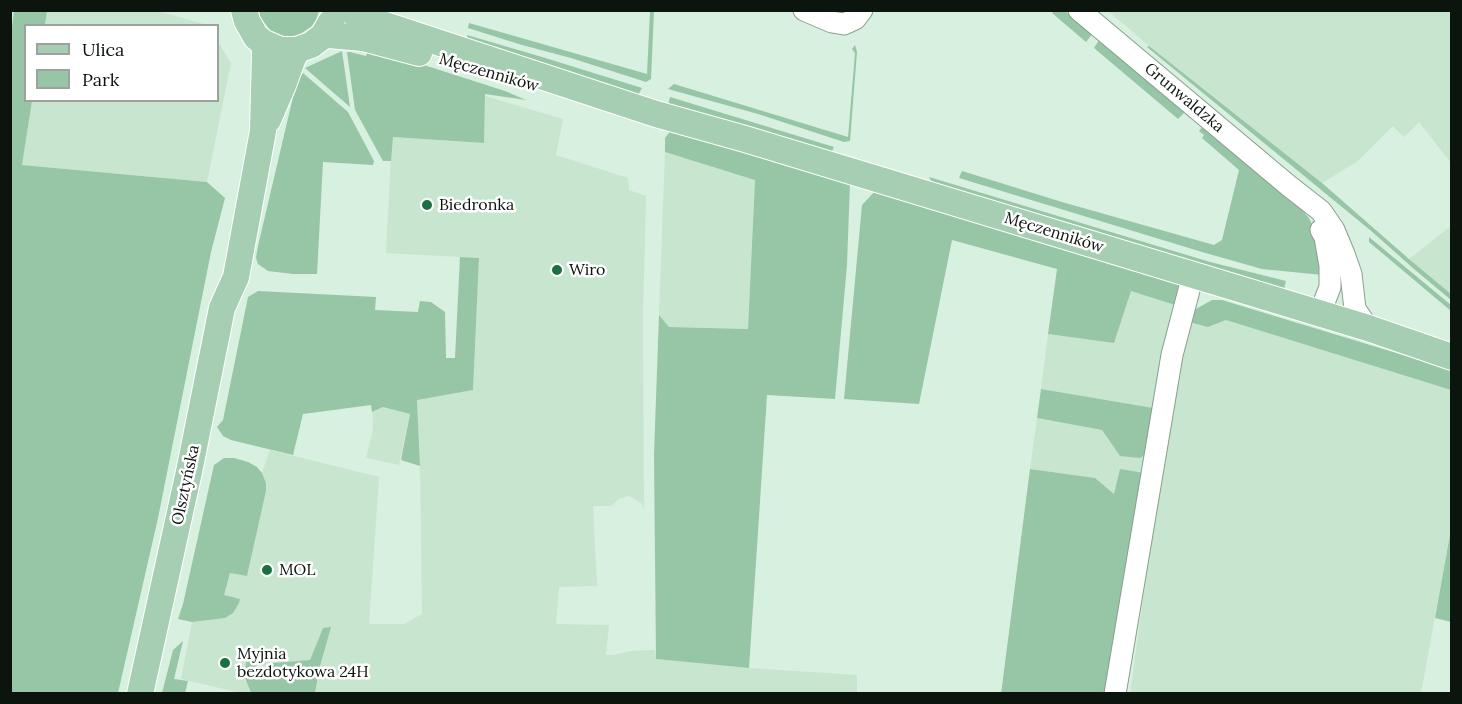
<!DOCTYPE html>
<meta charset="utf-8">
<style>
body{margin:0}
#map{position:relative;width:1462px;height:704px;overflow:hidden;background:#d8f0df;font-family:Lora,serif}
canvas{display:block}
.frame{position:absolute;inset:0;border:12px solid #0c140e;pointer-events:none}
.legend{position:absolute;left:24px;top:24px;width:195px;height:78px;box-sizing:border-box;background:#fff;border:2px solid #9ea19f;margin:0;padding:8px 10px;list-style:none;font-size:18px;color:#0c140e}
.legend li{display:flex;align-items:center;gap:12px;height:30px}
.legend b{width:30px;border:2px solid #9ea19f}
</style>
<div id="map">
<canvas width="1462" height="704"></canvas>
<div class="frame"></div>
<ul class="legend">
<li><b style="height:8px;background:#a5ceb3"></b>Ulica</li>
<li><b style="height:16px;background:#96c6a5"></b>Park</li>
</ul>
</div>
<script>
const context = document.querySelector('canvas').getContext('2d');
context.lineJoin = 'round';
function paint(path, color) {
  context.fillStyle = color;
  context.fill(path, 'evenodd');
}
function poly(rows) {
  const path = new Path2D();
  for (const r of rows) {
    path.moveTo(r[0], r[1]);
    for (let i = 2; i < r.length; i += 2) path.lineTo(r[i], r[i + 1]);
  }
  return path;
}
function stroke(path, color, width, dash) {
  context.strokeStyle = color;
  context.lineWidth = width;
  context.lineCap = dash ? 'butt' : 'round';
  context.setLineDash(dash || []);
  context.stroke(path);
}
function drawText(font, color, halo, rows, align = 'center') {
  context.font = font + ' Lora,serif';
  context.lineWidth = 5;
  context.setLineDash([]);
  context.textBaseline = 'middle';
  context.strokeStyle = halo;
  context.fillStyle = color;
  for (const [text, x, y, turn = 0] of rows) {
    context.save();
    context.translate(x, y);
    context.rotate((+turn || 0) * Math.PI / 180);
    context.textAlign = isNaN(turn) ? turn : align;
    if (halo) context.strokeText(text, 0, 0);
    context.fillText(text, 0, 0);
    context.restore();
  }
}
const built = poly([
 [47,10,158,11,207,25,45,26],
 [1108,11,1451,11,1451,163,1419,122,1404,137,1393,126,1358,161,1322,183,1160,55],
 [218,42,231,63,207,182,22,165,32,101,218,100],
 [485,96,563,119,556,155,628,178,629,190,646,196,643,315,644,509,641,503,629,496,619,499,611,506,593,506,597,586,559,587,556,624,609,625,606,655,613,655,631,651,655,650,656,659,749,668,857,675,857,693,315,693,320,666,323,628,310,660,272,663,271,667,255,667,255,664,244,675,251,693,241,693,181,679,192,622,225,618,240,599,223,595,230,573,247,576,266,491,266,483,262,473,270,450,379,477,369,624,404,624,422,614,420,466,417,399,473,390,479,258,386,253,392,137,483,143],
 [665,152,755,179,748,329,669,327,659,315],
 [1451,226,1451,294,1409,259],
 [1131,291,1175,305,1153,408,1041,389,1048,334,1114,343],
 [1226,320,1451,390,1451,529,1421,693,1130,694,1162,460,1185,321,1208,327],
 [383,407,410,414,399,465,366,458,372,434,373,422,372,412],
 [1037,418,1102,430,1120,456,1146,454,1144,473,1114,494,1095,478,1030,469]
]);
const green = poly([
 [14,11,47,11,45,25,26,26,26,100,32,101,22,165,207,182,225,198,211,252,158,518,118,693,11,693,10,42],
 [259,11,259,10,319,11,316,20,312,26,299,35,292,36,284,36,270,30,260,17],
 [650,11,654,11,651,79,646,82,571,58,522,45,468,28,469,23,647,74],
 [1054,11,1065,11,1093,33,1086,42,1052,13],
 [467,35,542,57,642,88,637,97,468,42],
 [1099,40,1186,111,1178,119,1094,48],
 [369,45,399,57,505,91,526,100,485,94,484,143,393,137,391,161,383,161,355,110,347,52,350,52,366,56],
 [855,45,857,52,850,141,844,142,758,114,668,89,674,84,848,137,855,53,852,49],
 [1149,46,1322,183,1409,259,1451,294,1451,300,1414,269,1370,230,1147,47],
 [342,51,350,107,305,68],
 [303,73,348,112,374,161,373,165,323,162,317,274,293,274,268,271,258,264,256,258,258,246,293,97,298,80],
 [670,97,834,147,831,153,668,105],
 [1205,123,1289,195,1309,218,1318,236,1323,275,1262,269,1202,252,959,178,962,171,1062,202,1214,245,1222,240,1239,170,1202,138,1204,135,1199,131],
 [672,129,850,182,847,265,835,399,767,395,749,668,656,659,654,454,659,315,669,327,748,329,755,180,665,152,665,138],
 [929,177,1210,262,1286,281,1283,293,934,186],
 [877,189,1180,284,1175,305,1131,291,1114,343,1048,334,1057,269,952,240,919,404,844,399,862,205],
 [1369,237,1451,305,1451,311,1369,242],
 [460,257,479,258,473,390,417,400,420,466,401,460,410,414,383,407,372,412,371,405,303,414,293,455,231,440,223,436,217,427,223,420,248,297,258,291,376,297,375,310,418,312,420,301,431,302,445,312,446,358,455,358],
 [1212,300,1222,300,1449,369,1451,372,1451,390,1226,320,1208,327,1185,321,1187,314],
 [1041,389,1153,408,1146,454,1140,458,1120,456,1102,430,1037,418],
 [224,458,234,458,248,462,257,467,262,473,266,483,266,491,247,576,230,573,224,595,240,599,239,603,233,613,225,618,192,622,178,619,183,604,214,465],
 [1030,469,1095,478,1114,494,1120,469,1144,473,1107,693,1001,694],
 [1451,529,1452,622,1451,622,1435,618],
 [331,627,320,666,315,693,251,693,244,675,247,659,253,660,253,663,255,664,256,667,271,667,272,663,310,660,323,628],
 [183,641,174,679,188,681,185,693,162,693,173,650]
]);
const minor = poly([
 [804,10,832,22,844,24,855,19,862,10],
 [1079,10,1289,186,1321,211,1334,230,1344,254,1351,274,1355,309,1368,328],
 [1320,313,1330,287,1330,266,1325,237,1321,230],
 [1115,694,1172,355,1193,275]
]);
const major = poly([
 [244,10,247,21,256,37,264,43,280,50,297,50,311,45,323,36,331,22],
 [349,10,370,20,656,114,745,139,1368,328,1452,357],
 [323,36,329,35,363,38,419,53],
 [268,120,283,85,292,60,297,50],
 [140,694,190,467,222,308,236,277,263,131,265,53,264,43]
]);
const markers = [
 [427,205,6,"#1c6f41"],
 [557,270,6,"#1c6f41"],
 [267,570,6,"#1c6f41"],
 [225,663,6,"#1c6f41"]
];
const streetNames = [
 ["Męczenników",489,73,16],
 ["Grunwaldzka",1184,98,40],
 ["Męczenników",1054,233,17],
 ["Olsztyńska",186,485,-78]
];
const poiNames = [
 ["Biedronka",439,205],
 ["Wiro",569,270],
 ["MOL",279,570],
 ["Myjnia",237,654],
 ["bezdotykowa 24H",237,672]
];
paint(built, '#c7e5cf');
paint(green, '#96c6a5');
stroke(minor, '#899f8f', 23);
stroke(major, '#fff', 28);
stroke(minor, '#fff', 21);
stroke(major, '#a5ceb3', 26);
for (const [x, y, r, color] of markers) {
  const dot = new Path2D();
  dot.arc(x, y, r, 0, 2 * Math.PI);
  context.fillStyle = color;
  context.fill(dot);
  stroke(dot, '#fff', 2);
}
drawText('16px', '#0c140e', '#fff', streetNames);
drawText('16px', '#0c140e', '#fff', poiNames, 'left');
</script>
